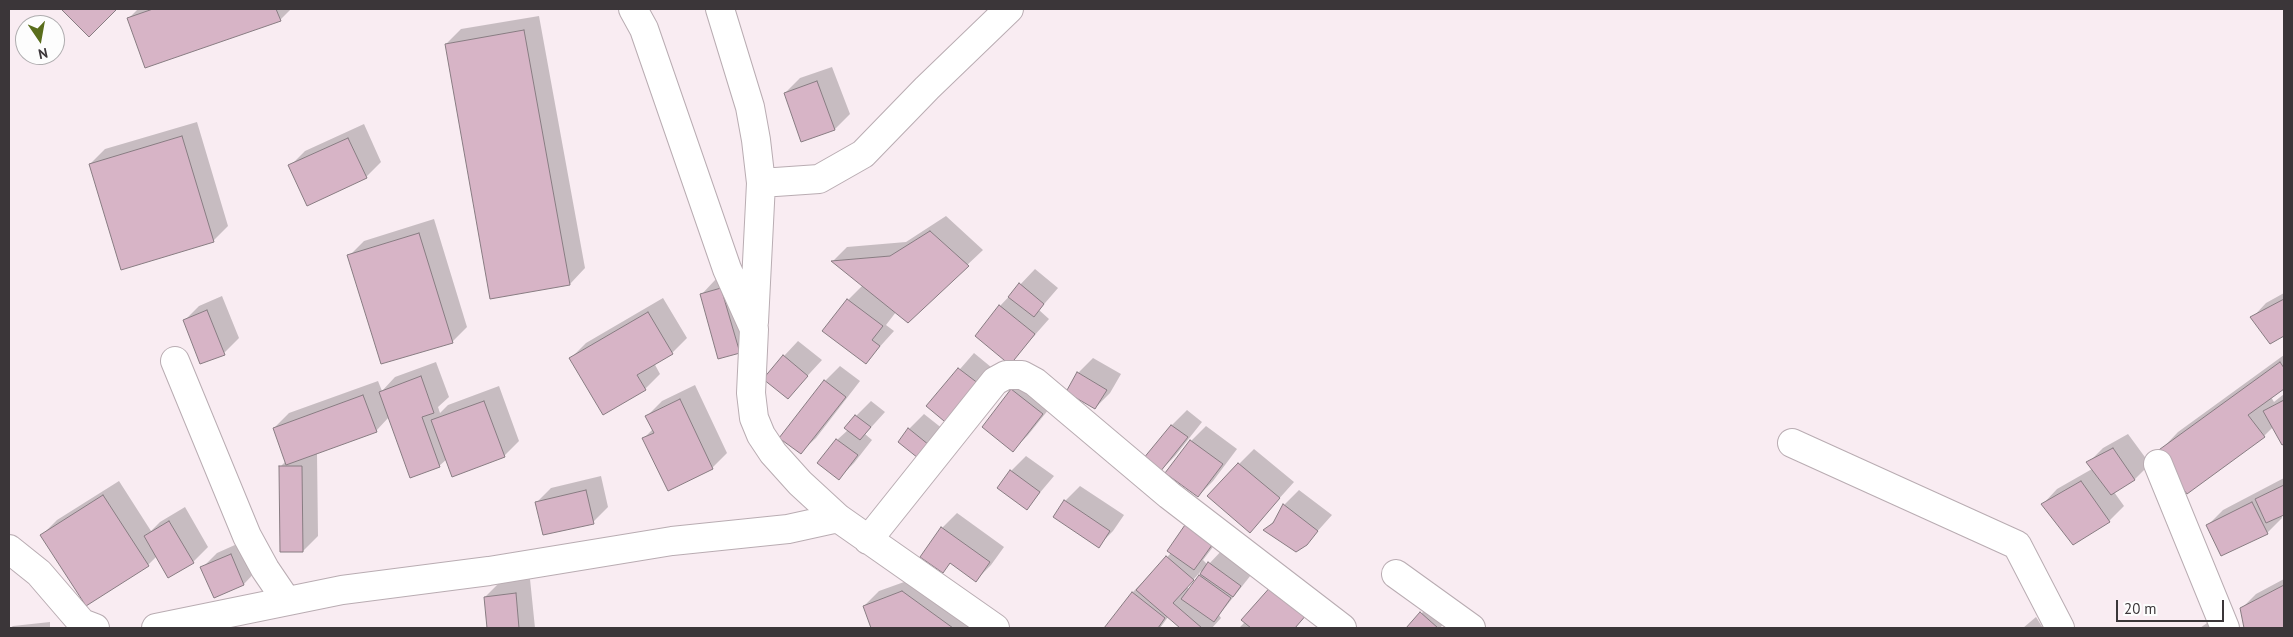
<!DOCTYPE html>
<style>
body{margin:0}
#map{position:relative;width:2293px;height:637px;overflow:hidden;background:#f9ecf2;font-family:"PT Sans",sans-serif}
canvas{display:block}
.frame{position:absolute;inset:0;border:10px solid #3b3639;pointer-events:none}
.north{position:absolute;left:15px;top:15px;width:50px;height:50px;box-sizing:border-box;background:#fdfdfd;border:1px solid #afadaf;border-radius:50%;rotate:168deg;font-size:14px;font-weight:700;line-height:20px;text-align:center;color:#3b3639}
.north::after{content:'';display:block;margin:auto;width:18px;height:22px;background:#596d1b;clip-path:polygon(50% 0,100% 100%,50% 72%,0 100%)}
.scale{position:absolute;left:2116px;top:600px;width:108px;height:22px;box-sizing:border-box;border:2px solid #3b3639;border-top:0;padding-left:6px;font-size:15px;line-height:18px;white-space:nowrap;color:#3b3639;-webkit-text-stroke:4px #fdfdfd;paint-order:stroke}
</style>
<div id="map">
<canvas width="2293" height="637"></canvas>
<div class="frame"></div>
<div class="north">N</div>
<div class="scale">20 m</div>
</div>
<script>
const context = document.querySelector('canvas').getContext('2d');
context.lineJoin = 'round';
function paint(path, color) {
  context.fillStyle = color;
  context.fill(path, 'evenodd');
}
function poly(rows) {
  const path = new Path2D();
  for (const r of rows) {
    path.moveTo(r[0], r[1]);
    for (let i = 2; i < r.length; i += 2) path.lineTo(r[i], r[i + 1]);
  }
  return path;
}
function stroke(path, color, width, dash) {
  context.strokeStyle = color;
  context.lineWidth = width;
  context.lineCap = dash ? 'butt' : 'round';
  context.setLineDash(dash || []);
  context.stroke(path);
}
const shadow = poly([
 [63,9,115,9,89,35],
 [138,9,291,9,280,20,129,18],
 [539,16,585,268,570,284,446,44,461,29],
 [832,67,850,114,835,129,802,140,785,93,800,78],
 [197,122,228,226,213,241,90,164,105,149],
 [364,124,381,162,366,177,290,166,305,151],
 [946,216,983,250,908,321,896,312,886,325,894,331,866,362,848,300,863,285,833,261,847,247,906,242],
 [434,219,467,327,452,342,349,256,364,241],
 [1035,269,1058,288,1039,310,1049,319,1010,363,1000,306],
 [736,274,754,337,739,352,701,295,716,279],
 [2284,293,2284,335,2271,342,2252,318,2266,303],
 [222,296,239,338,224,353,184,321,199,306],
 [663,298,687,338,672,353,654,363,660,374,645,389,571,358,586,343],
 [798,341,822,360,788,397,784,356],
 [974,353,997,372,965,409,928,406],
 [2284,355,2284,387,2271,397,2274,402,2284,394,2284,442,2283,443,2273,427,2264,436,2158,453,2178,432],
 [1093,358,1121,374,1110,393,1095,408,1078,373],
 [436,362,449,397,438,407,440,413,448,405,499,386,519,441,504,456,447,459,439,466,389,417,376,431,317,453,318,536,303,551,280,467,286,461,274,428,289,413,378,381,382,391,395,377],
 [840,366,860,381,816,438,801,452,825,381],
 [1027,375,1057,399,1028,435,1013,450,1012,390],
 [695,385,727,453,712,468,644,438,653,429,647,416,662,401],
 [871,401,885,412,865,434,872,440,854,463,839,478,837,440,848,430,856,416],
 [1187,410,1202,422,1175,456,1160,471,1145,459,1172,425],
 [924,414,948,433,923,460,909,429],
 [1206,426,1237,449,1213,481,1198,496,1191,441],
 [2128,434,2150,464,2135,479,2114,492,2124,506,2109,521,2073,544,2043,504,2057,489,2092,469,2088,463,2103,448],
 [1254,449,1294,482,1250,531,1239,464],
 [1026,456,1054,476,1027,508,1011,471],
 [601,476,608,507,593,522,536,503,551,488],
 [2284,478,2284,513,2281,515,2282,518,2267,533,2208,525,2223,510],
 [119,481,151,531,160,522,185,507,208,547,193,562,157,556,148,565,42,535,57,520],
 [1080,486,1124,515,1113,531,1098,546,1065,501],
 [1299,490,1332,515,1306,544,1265,530,1277,518,1284,505],
 [957,513,1004,547,991,565,976,580,952,562,942,571,921,556,942,528],
 [1229,526,1203,560,1208,565,1224,548,1255,570,1219,615,1221,618,1212,628,1182,628,1168,617,1160,628,1105,628,1132,593,1171,553],
 [1201,571,1202,572,1190,590,1187,587],
 [246,540,258,569,244,584,215,596,202,568,217,553],
 [918,577,988,628,873,628,864,606,879,591],
 [530,579,535,628,488,628,485,597,500,582],
 [2284,579,2284,628,2246,628,2241,609,2256,594],
 [1321,598,1295,628,1239,628,1245,622],
 [1436,598,1453,613,1440,628,1408,628],
 [2217,616,2222,628,2200,628],
 [2036,617,2043,628,2023,628],
 [50,622,50,628,10,628,13,626]
]);
const building = poly([
 [61,9,117,9,89,37,61,9],
 [153,9,276,9,281,21,145,68,127,18,153,9],
 [524,30,570,285,490,299,445,44,524,30],
 [817,81,835,130,801,142,784,93,817,81],
 [182,136,214,242,121,270,89,164,182,136],
 [348,138,367,178,307,206,288,165,348,138],
 [930,231,969,266,908,323,831,261,890,256,930,231],
 [419,233,453,343,381,364,347,255,419,233],
 [1019,283,1044,304,1034,317,1008,297,1019,283],
 [721,288,740,353,718,359,700,294,721,288],
 [847,299,883,326,872,340,880,346,866,364,822,331,847,299],
 [2284,299,2284,336,2270,344,2250,317,2284,299],
 [999,305,1035,334,1010,365,975,336,999,305],
 [207,310,225,355,200,364,183,320,207,310],
 [648,312,673,354,637,375,646,390,603,415,569,358,648,312],
 [783,355,808,376,788,399,763,379,783,355],
 [2280,362,2284,368,2284,389,2248,415,2265,437,2187,494,2156,452,2280,362],
 [958,368,983,387,950,426,926,406,958,368],
 [1077,372,1107,390,1095,409,1066,392,1077,372],
 [421,376,434,413,422,417,440,467,410,478,379,392,421,376],
 [824,380,846,397,801,454,779,438,824,380],
 [1011,389,1043,414,1013,452,982,427,1011,389],
 [363,395,377,432,286,465,273,428,363,395],
 [680,399,713,469,668,491,642,438,654,433,645,416,680,399],
 [2284,400,2284,444,2282,445,2263,411,2284,400],
 [484,401,505,457,452,477,431,420,484,401],
 [855,415,871,427,860,440,844,428,855,415],
 [1171,425,1188,437,1160,472,1143,459,1171,425],
 [908,428,934,449,923,462,898,442,908,428],
 [836,439,858,455,839,480,817,463,836,439],
 [1190,440,1223,464,1198,497,1165,473,1190,440],
 [2113,448,2135,480,2111,495,2086,462,2113,448],
 [1238,463,1280,498,1250,533,1207,496,1238,463],
 [279,466,302,466,303,552,280,552,279,466],
 [1010,470,1040,492,1027,510,997,488,1010,470],
 [2081,481,2110,522,2073,545,2041,504,2081,481],
 [2284,485,2284,515,2266,523,2255,499,2284,485],
 [586,490,594,524,543,535,535,502,586,490],
 [103,495,149,566,86,606,40,535,103,495],
 [1064,500,1110,531,1099,548,1053,517,1064,500],
 [2252,502,2268,534,2221,556,2206,525,2252,502],
 [1283,504,1318,531,1307,545,1296,552,1263,530,1273,523,1283,504],
 [169,521,194,563,168,578,144,536,169,521],
 [1187,522,1215,541,1194,570,1167,551,1187,522],
 [941,527,990,562,976,582,950,563,943,573,920,557,941,527],
 [231,554,244,585,214,598,200,567,231,554],
 [1166,556,1194,580,1173,603,1202,628,1180,628,1136,590,1166,556],
 [1208,562,1241,586,1233,597,1200,574,1208,562],
 [1199,575,1231,598,1214,622,1181,599,1199,575],
 [1273,584,1307,614,1295,628,1251,628,1241,620,1273,584],
 [2284,585,2284,628,2244,628,2240,608,2284,585],
 [902,591,953,628,871,628,863,606,902,591],
 [1132,592,1165,618,1158,628,1104,628,1132,592],
 [516,593,519,628,487,628,484,597,516,593],
 [1420,612,1438,628,1406,628,1420,612]
]);
const minor = poly([
 [633,9,644,29,727,269,754,329,751,393,754,418,761,435,773,453,800,483,838,518,995,628],
 [720,9,750,107,756,140,761,183,754,322],
 [761,183,819,179,863,154,927,88,1009,9],
 [175,361,247,536,265,569,286,600],
 [1792,443,2017,545,2060,628],
 [2158,464,2225,628],
 [868,540,995,381,1006,375,1022,375,1035,382,1169,495,1342,628],
 [9,549,39,573,82,623,95,628],
 [1396,574,1471,628],
 [156,628,342,590,489,571,672,541,788,529,838,518]
]);
paint(shadow, '#0003');
paint(building, '#d7b4c6');
stroke(building, '#887c82', 1);
stroke(minor, '#b9acb2', 30);
stroke(minor, '#fff', 28);
</script>
